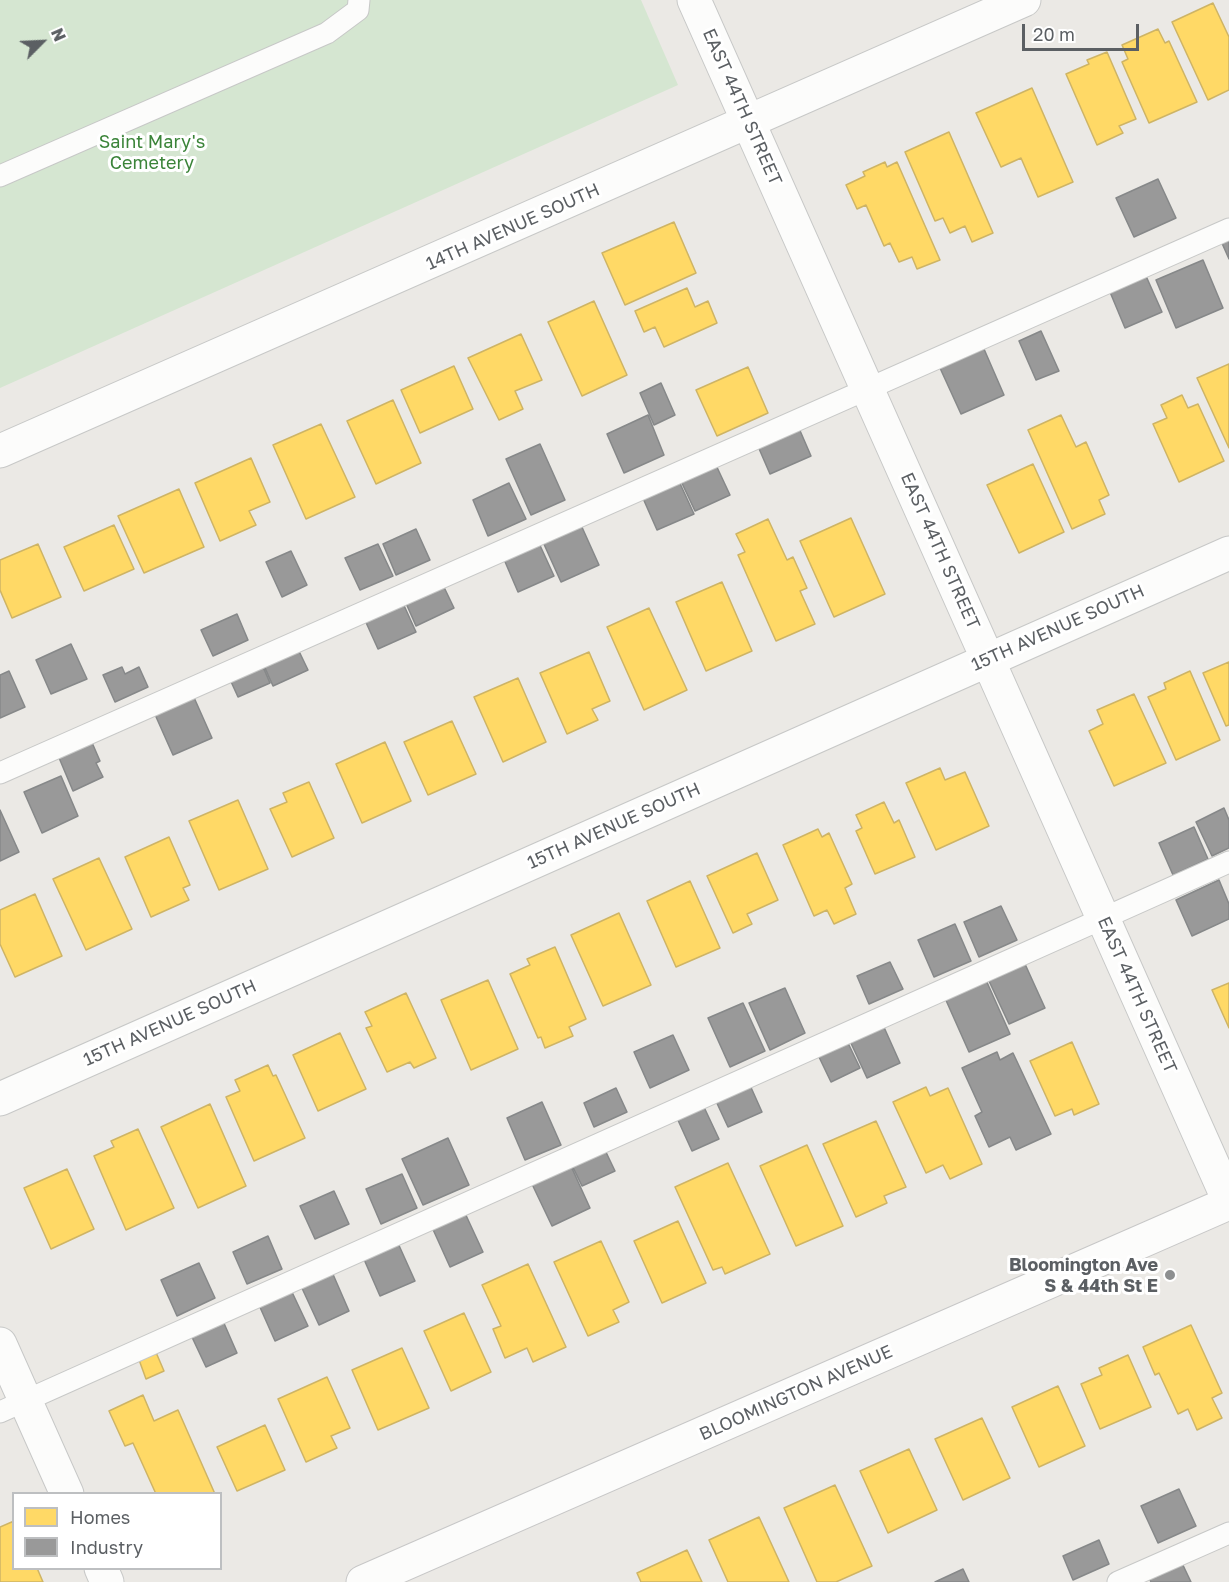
<!DOCTYPE html>
<style>
body{margin:0}
#map{position:relative;width:1229px;height:1582px;overflow:hidden;background:#ebe9e5;font-family:"Golos Text",sans-serif}
canvas{display:block}
.legend{position:absolute;left:12px;top:1492px;width:210px;height:78px;box-sizing:border-box;background:#fff;border:2px solid #bdbfc1;margin:0;padding:8px 10px;list-style:none;font-size:18px;color:#5b5f63}
.legend li{display:flex;align-items:center;gap:12px;height:30px}
.legend b{width:30px;border:2px solid #bdbfc1}
.north{position:absolute;left:12px;top:12px;width:60px;height:60px;-webkit-text-stroke:4px #fff;paint-order:stroke;rotate:66deg;font-size:16px;font-weight:700;line-height:24px;text-align:center;color:#5b5f63}
.north::after{content:'';display:block;margin:auto;width:21px;height:27px;background:#5b5f63;clip-path:polygon(50% 0,100% 100%,50% 72%,0 100%)}
.scale{position:absolute;left:1022px;top:24px;width:117px;height:27px;box-sizing:border-box;border:3px solid #5b5f63;border-top:0;padding-left:8px;font-size:18px;line-height:21px;white-space:nowrap;color:#5b5f63;-webkit-text-stroke:4px #fff;paint-order:stroke}
</style>
<div id="map">
<canvas width="1229" height="1582"></canvas>
<ul class="legend">
<li><b style="height:16px;background:#ffd966"></b>Homes</li>
<li><b style="height:16px;background:#999"></b>Industry</li>
</ul>
<div class="north">N</div>
<div class="scale">20 m</div>
</div>
<script>
const context = document.querySelector('canvas').getContext('2d');
context.lineJoin = 'round';
function paint(path, color) {
  context.fillStyle = color;
  context.fill(path, 'evenodd');
}
function poly(rows) {
  const path = new Path2D();
  for (const r of rows) {
    path.moveTo(r[0], r[1]);
    for (let i = 2; i < r.length; i += 2) path.lineTo(r[i], r[i + 1]);
  }
  return path;
}
function stroke(path, color, width, dash) {
  context.strokeStyle = color;
  context.lineWidth = width;
  context.lineCap = dash ? 'butt' : 'round';
  context.setLineDash(dash || []);
  context.stroke(path);
}
function drawText(font, color, halo, rows, align = 'center') {
  context.font = font + ' "Golos Text",sans-serif';
  context.lineWidth = 6;
  context.setLineDash([]);
  context.textBaseline = 'middle';
  context.strokeStyle = halo;
  context.fillStyle = color;
  for (const [text, x, y, turn = 0] of rows) {
    context.save();
    context.translate(x, y);
    context.rotate((+turn || 0) * Math.PI / 180);
    context.textAlign = isNaN(turn) ? turn : align;
    if (halo) context.strokeText(text, 0, 0);
    context.fillText(text, 0, 0);
    context.restore();
  }
}
const green = poly([
 [0,0,641,0,678,85,0,388]
]);
const homes = poly([
 [1213,3,1229,37,1229,90,1208,100,1172,22,1213,3],
 [1158,29,1165,43,1169,41,1197,102,1149,123,1122,62,1128,59,1122,45,1158,29],
 [1107,52,1136,119,1119,126,1123,133,1097,145,1066,74,1089,64,1087,60,1107,52],
 [1032,88,1073,182,1038,197,1021,158,1001,167,976,113,1032,88],
 [949,132,993,233,972,242,965,226,950,233,943,218,935,221,905,152,949,132],
 [885,162,887,167,897,162,940,260,917,269,912,257,899,262,890,243,884,246,866,205,857,209,846,185,865,176,863,172,885,162],
 [674,222,696,273,625,305,602,253,674,222],
 [687,288,695,307,708,301,717,323,664,347,655,327,644,332,635,311,687,288],
 [594,301,627,375,582,396,548,322,594,301],
 [521,334,542,380,515,391,523,409,499,420,468,358,521,334],
 [1229,364,1229,448,1197,378,1229,364],
 [454,366,473,409,420,433,401,390,454,366],
 [748,367,768,413,717,436,696,390,748,367],
 [1182,395,1188,408,1198,404,1224,461,1179,482,1153,424,1167,418,1161,405,1182,395],
 [393,400,421,463,376,484,347,421,393,400],
 [1061,415,1076,447,1086,442,1109,495,1099,500,1105,514,1072,529,1028,430,1061,415],
 [321,424,355,497,306,519,273,445,321,424],
 [251,458,270,502,249,511,256,525,220,541,195,483,251,458],
 [1033,464,1064,532,1019,553,987,485,1033,464],
 [179,489,204,547,144,573,118,516,179,489],
 [851,518,885,594,834,617,800,541,851,518],
 [768,519,787,560,793,557,807,588,800,591,815,624,776,641,738,555,745,552,736,534,768,519],
 [114,525,134,569,84,591,64,547,114,525],
 [38,544,61,597,12,618,0,590,0,560,38,544],
 [722,582,752,651,706,671,676,602,722,582],
 [649,608,687,690,644,710,607,627,649,608],
 [589,652,610,701,592,709,598,720,567,734,540,673,589,652],
 [1229,662,1229,725,1226,726,1203,673,1229,662],
 [1190,671,1220,740,1176,760,1148,697,1166,689,1164,683,1190,671],
 [518,678,546,742,503,762,474,697,518,678],
 [1134,694,1166,763,1114,786,1089,731,1103,724,1097,710,1134,694],
 [452,721,476,774,428,795,404,742,452,721],
 [385,742,411,801,362,823,336,764,385,742],
 [940,768,945,780,965,772,989,826,936,850,906,783,940,768],
 [309,782,334,838,292,857,270,809,287,802,283,793,309,782],
 [238,800,268,869,219,890,189,821,238,800],
 [884,802,894,823,899,820,915,857,875,874,856,831,862,828,856,815,884,802],
 [818,829,822,837,829,833,852,884,845,888,856,914,834,924,827,910,814,916,783,845,818,829],
 [169,837,190,885,183,888,189,900,151,917,125,857,169,837],
 [757,853,778,900,747,914,752,924,733,933,707,876,757,853],
 [99,858,132,929,86,950,53,879,99,858],
 [690,881,720,948,676,967,647,901,690,881],
 [35,894,62,956,15,977,0,944,0,910,35,894],
 [619,913,651,985,603,1006,571,935,619,913],
 [555,947,586,1019,569,1027,573,1036,545,1048,541,1037,538,1038,510,974,530,965,527,959,555,947],
 [488,980,518,1049,471,1070,441,1000,488,980],
 [1229,983,1229,1028,1212,990,1229,983],
 [406,993,436,1058,414,1068,410,1062,387,1072,366,1028,372,1026,365,1012,406,993],
 [340,1033,366,1089,318,1111,293,1055,340,1033],
 [1072,1042,1099,1104,1074,1115,1072,1109,1055,1116,1030,1061,1072,1042],
 [268,1065,273,1076,276,1075,305,1138,254,1161,226,1097,240,1091,235,1080,268,1065],
 [926,1087,930,1096,948,1088,982,1164,950,1179,943,1165,926,1173,893,1102,926,1087],
 [210,1104,246,1186,198,1208,161,1127,210,1104],
 [876,1121,906,1187,884,1196,887,1203,856,1217,823,1144,876,1121],
 [138,1129,174,1208,126,1230,94,1156,114,1147,111,1141,138,1129],
 [807,1145,843,1226,796,1246,760,1166,807,1145],
 [728,1163,770,1254,725,1274,722,1267,713,1270,675,1187,728,1163],
 [67,1169,94,1229,51,1249,24,1188,67,1169],
 [678,1221,706,1283,662,1303,634,1241,678,1221],
 [601,1241,629,1302,613,1310,619,1322,588,1336,554,1262,601,1241],
 [528,1264,566,1347,533,1362,527,1348,505,1358,493,1329,501,1326,482,1285,528,1264],
 [464,1313,491,1372,451,1391,424,1331,464,1313],
 [1191,1325,1222,1393,1212,1398,1222,1418,1197,1430,1188,1409,1178,1414,1159,1373,1155,1375,1143,1347,1191,1325],
 [402,1348,429,1408,378,1430,352,1370,402,1348],
 [155,1350,164,1371,146,1379,138,1357,155,1350],
 [1128,1355,1151,1407,1100,1429,1081,1384,1102,1375,1099,1368,1128,1355],
 [327,1377,350,1428,331,1436,337,1448,306,1462,278,1399,327,1377],
 [1058,1386,1085,1446,1039,1467,1012,1407,1058,1386],
 [143,1395,154,1421,178,1410,215,1494,156,1494,133,1443,125,1446,109,1411,143,1395],
 [982,1418,1010,1478,963,1500,935,1439,982,1418],
 [265,1425,285,1470,237,1491,217,1447,265,1425],
 [909,1449,937,1510,888,1533,860,1471,909,1449],
 [835,1485,872,1566,836,1582,817,1582,784,1508,835,1485],
 [759,1517,789,1582,728,1582,709,1540,759,1517],
 [14,1521,14,1568,37,1568,43,1582,0,1582,0,1527,14,1521],
 [687,1550,702,1582,641,1582,637,1573,687,1550]
]);
const industry = poly([
 [1158,179,1176,218,1134,237,1116,198,1158,179],
 [1229,238,1229,259,1221,241,1229,238],
 [1203,260,1223,308,1176,328,1156,280,1203,260],
 [1146,276,1162,312,1125,328,1110,292,1146,276],
 [1041,331,1059,371,1036,380,1019,341,1041,331],
 [984,349,1004,395,961,414,940,368,984,349],
 [661,383,675,415,654,425,640,393,661,383],
 [648,415,664,455,624,473,607,434,648,415],
 [798,426,811,456,770,474,757,444,798,426],
 [540,444,565,500,531,515,506,459,540,444],
 [715,463,730,495,695,511,680,479,715,463],
 [678,479,694,514,657,530,642,496,678,479],
 [509,483,526,519,488,536,473,500,509,483],
 [581,525,599,565,561,582,543,542,581,525],
 [416,529,430,560,396,575,383,544,416,529],
 [538,541,554,576,518,592,503,557,538,541],
 [378,544,393,576,360,590,345,558,378,544],
 [291,551,307,585,282,597,266,562,291,551],
 [442,583,454,608,416,626,405,601,442,583],
 [402,601,416,632,378,649,364,618,402,601],
 [237,614,248,640,213,656,201,630,237,614],
 [71,644,87,679,51,694,36,660,71,644],
 [296,645,308,670,273,686,262,661,296,645],
 [260,660,270,683,238,697,228,675,260,660],
 [122,667,125,674,139,667,148,687,115,702,103,675,122,667],
 [9,671,25,707,0,718,0,675,9,671],
 [192,693,212,738,173,755,153,710,192,693],
 [90,738,100,761,96,763,103,777,73,791,57,753,90,738],
 [61,776,78,816,42,833,24,792,61,776],
 [1224,808,1229,820,1229,848,1212,856,1196,822,1224,808],
 [0,810,19,852,0,861,0,810],
 [1194,827,1208,859,1173,875,1159,843,1194,827],
 [1219,880,1229,904,1229,919,1192,936,1176,900,1219,880],
 [1001,906,1017,940,979,957,964,922,1001,906],
 [955,924,971,961,934,977,918,940,955,924],
 [890,962,903,989,869,1004,857,976,890,962],
 [1025,964,1045,1008,1009,1024,989,981,1025,964],
 [986,980,1010,1034,969,1052,945,998,986,980],
 [785,988,805,1033,770,1050,749,1003,785,988],
 [743,1003,765,1051,730,1067,708,1018,743,1003],
 [883,1025,900,1063,867,1078,850,1041,883,1025],
 [673,1035,689,1070,650,1088,634,1052,673,1035],
 [848,1043,860,1068,831,1082,819,1057,848,1043],
 [997,1052,1000,1060,1013,1053,1051,1134,1016,1150,1010,1137,989,1147,975,1116,982,1112,962,1068,997,1052],
 [749,1083,762,1112,728,1127,715,1099,749,1083],
 [616,1088,627,1112,594,1127,584,1103,616,1088],
 [542,1102,561,1145,525,1160,507,1118,542,1102],
 [703,1105,719,1139,692,1151,677,1118,703,1105],
 [448,1138,469,1185,423,1205,402,1159,448,1138],
 [604,1148,615,1171,582,1186,571,1163,604,1148],
 [570,1164,590,1208,552,1226,531,1182,570,1164],
 [402,1174,417,1208,381,1224,366,1189,402,1174],
 [334,1191,349,1224,315,1239,300,1206,334,1191],
 [464,1211,483,1252,450,1267,431,1225,464,1211],
 [268,1236,282,1269,247,1284,233,1252,268,1236],
 [397,1241,415,1281,380,1296,363,1257,397,1241],
 [199,1263,215,1298,177,1316,161,1280,199,1263],
 [332,1272,349,1311,319,1325,301,1286,332,1272],
 [291,1290,308,1326,275,1341,259,1305,291,1290],
 [223,1321,237,1353,206,1367,191,1335,223,1321],
 [1179,1489,1196,1526,1158,1543,1141,1506,1179,1489],
 [1099,1540,1109,1564,1073,1580,1063,1556,1099,1540],
 [1181,1561,1191,1582,1151,1582,1148,1576,1181,1561],
 [963,1569,969,1582,935,1582,963,1569]
]);
const lane = poly([
 [0,176,327,33,358,10,359,0],
 [0,773,1229,229],
 [0,1412,1229,862],
 [1118,1582,1229,1533]
]);
const street = poly([
 [694,0,1229,1201],
 [0,451,1024,0],
 [0,1099,1229,553],
 [0,1344,67,1494],
 [101,1568,107,1582]
]);
const secondary = poly([
 [363,1582,1229,1203]
]);
const markers = [
 [1170,1275,6,"#8d8f90"]
];
const streetNames = [
 ["EAST 44TH STREET",742,107,66],
 ["14TH AVENUE SOUTH",513,227,-24],
 ["EAST 44TH STREET",940,551,66],
 ["15TH AVENUE SOUTH",1058,628,-24],
 ["15TH AVENUE SOUTH",614,826,-24],
 ["EAST 44TH STREET",1137,995,66],
 ["15TH AVENUE SOUTH",170,1023,-24],
 ["BLOOMINGTON AVENUE",796,1393,-24]
];
const parkNames = [
 ["Saint Mary's",152,142],
 ["Cemetery",152,163]
];
const poiNames = [
 ["Bloomington Ave",1158,1265],
 ["S & 44th St E",1158,1286]
];
paint(green, '#d5e6d1');
paint(homes, '#ffd966');
stroke(homes, '#ceb465', 1.5);
paint(industry, '#999');
stroke(industry, '#868889', 1.5);
stroke(lane, '#c7c8c7', 23);
stroke(street, '#c7c8c7', 35);
stroke(secondary, '#c7c7c7', 35);
stroke(lane, '#fcfcfb', 21);
stroke(street, '#fcfcfb', 33);
stroke(secondary, '#fcfcfb', 33);
for (const [x, y, r, color] of markers) {
  const dot = new Path2D();
  dot.arc(x, y, r, 0, 2 * Math.PI);
  context.fillStyle = color;
  context.fill(dot);
  stroke(dot, '#fff', 2);
}
drawText('18px', '#5b5f63', '#fff', streetNames);
drawText('18px', '#3b8439', '#fff', parkNames);
drawText('bold 18px', '#5b5f63', '#fff', poiNames, 'right');
</script>
